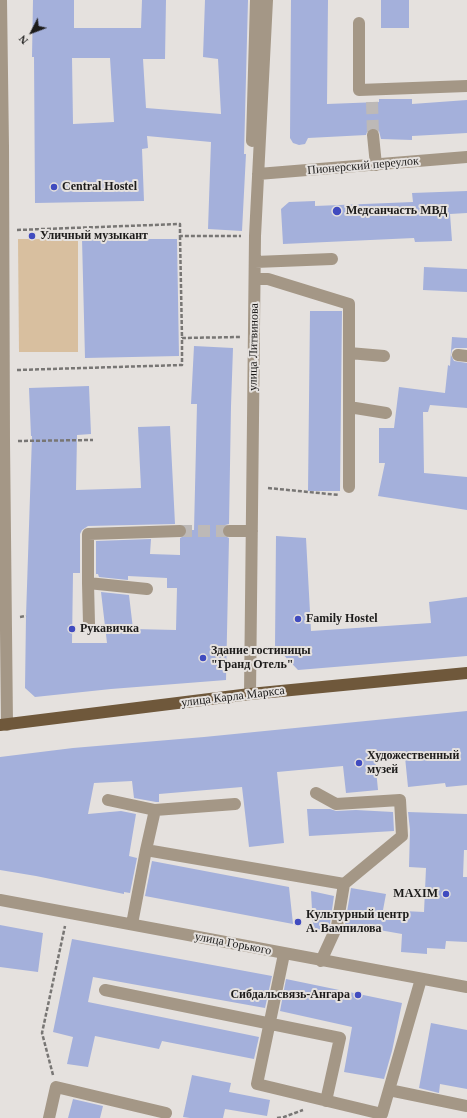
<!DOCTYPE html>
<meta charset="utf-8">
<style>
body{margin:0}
#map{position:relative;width:467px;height:1118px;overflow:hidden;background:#e5e1de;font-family:Georgia,serif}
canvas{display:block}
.north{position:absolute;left:12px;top:12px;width:40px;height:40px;-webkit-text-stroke:3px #e5e1de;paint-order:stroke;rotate:228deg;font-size:11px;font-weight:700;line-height:16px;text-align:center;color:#1c1b1a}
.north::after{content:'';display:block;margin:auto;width:14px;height:18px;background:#1c1b1a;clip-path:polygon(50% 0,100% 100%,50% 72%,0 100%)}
</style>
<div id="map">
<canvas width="467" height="1118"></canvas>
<div class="north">N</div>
</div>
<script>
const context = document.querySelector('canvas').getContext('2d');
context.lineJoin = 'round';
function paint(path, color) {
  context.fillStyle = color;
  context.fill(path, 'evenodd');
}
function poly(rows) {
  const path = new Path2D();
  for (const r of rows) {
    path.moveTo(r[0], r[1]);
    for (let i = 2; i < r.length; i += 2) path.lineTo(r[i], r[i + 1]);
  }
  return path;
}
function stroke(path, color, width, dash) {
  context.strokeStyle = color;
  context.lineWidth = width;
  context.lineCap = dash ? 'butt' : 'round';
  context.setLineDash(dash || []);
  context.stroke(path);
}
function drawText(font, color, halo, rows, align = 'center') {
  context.font = font + ' Georgia,serif';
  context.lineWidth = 4;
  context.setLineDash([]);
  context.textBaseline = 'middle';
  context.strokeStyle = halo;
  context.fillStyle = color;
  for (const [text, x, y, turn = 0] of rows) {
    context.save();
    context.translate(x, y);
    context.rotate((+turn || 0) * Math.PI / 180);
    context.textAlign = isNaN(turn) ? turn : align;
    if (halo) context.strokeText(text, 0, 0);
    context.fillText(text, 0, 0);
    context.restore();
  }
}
const green = poly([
 [18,239,78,239,78,352,19,352]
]);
const building = poly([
 [33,0,74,0,74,28,141,28,142,0,166,0,165,59,143,59,146,108,221,114,218,59,203,57,205,0,248,0,244,154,246,154,242,231,208,229,211,142,147,136,148,148,142,149,144,201,35,203,34,57,32,57],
 [72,58,110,58,114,122,73,124],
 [291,0,328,0,327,104,379,102,379,99,412,99,412,104,467,100,467,133,412,136,412,140,381,139,379,131,376,128,373,128,368,129,366,135,308,138,305,144,299,145,293,143,290,138],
 [381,0,409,0,409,28,381,28],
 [467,191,467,213,450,214,452,241,415,242,414,238,283,244,281,209,289,202,315,201,315,206,413,202,412,193],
 [82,239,177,239,179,356,85,358],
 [424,267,467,269,467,292,423,290],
 [310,311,342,311,340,491,308,491],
 [452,337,467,338,467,348,455,348,452,350,451,355,454,361,467,363,467,408,430,405,428,412,423,412,424,473,467,477,467,510,378,496,385,463,379,463,379,428,394,428,399,387,445,393,448,365,450,366],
 [194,346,233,348,231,406,229,524,225,525,222,531,223,535,229,538,226,680,111,689,35,697,25,688,26,616,32,436,31,436,29,388,89,386,91,434,77,435,76,490,141,488,138,427,170,426,175,524,88,526,82,530,80,534,80,573,73,573,72,643,107,643,101,592,129,595,133,629,176,630,177,588,167,588,167,578,128,576,128,580,99,577,98,574,96,574,96,541,151,539,150,554,180,555,180,538,186,535,187,530,194,530,197,404,191,404],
 [276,536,306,538,311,631,431,623,429,602,467,597,467,656,298,670,275,646],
 [467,711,467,785,446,787,445,783,408,787,405,757,375,759,378,790,346,793,343,766,277,772,284,843,249,847,242,787,159,794,159,802,156,802,134,798,132,781,94,783,88,814,121,811,136,814,129,856,137,858,130,893,124,892,124,894,36,876,0,870,0,757,73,748,204,737],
 [307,809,330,809,336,811,356,810,393,812,394,831,309,836],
 [408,812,467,814,467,850,464,850,463,877,467,877,467,942,446,941,445,949,427,948,427,954,401,952,402,934,345,924,351,888,386,894,383,910,424,912,426,868,409,867,410,830],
 [152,861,289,887,293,924,145,896],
 [311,891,334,896,330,924,327,931,313,928],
 [0,925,43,933,38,972,0,967],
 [72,939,272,976,265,1008,93,977,88,1002,259,1037,254,1059,162,1041,159,1049,95,1036,88,1067,67,1064,73,1037,53,1032],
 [286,979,402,1003,392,1051,384,1079,344,1072,352,1027,280,1011],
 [431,1023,467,1030,467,1089,440,1084,439,1093,419,1088],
 [192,1075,231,1083,229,1092,270,1100,267,1116,225,1109,223,1118,190,1118,183,1117],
 [73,1099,103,1106,100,1118,68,1118]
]);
const minorTunnel = poly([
 [372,102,373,135],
 [180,531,229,531]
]);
const path = poly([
 [17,230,180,224,180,236,241,236],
 [180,236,182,338],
 [17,370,182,365,182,338,240,337],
 [18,441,93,440],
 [268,488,339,495],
 [20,617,26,616],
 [53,1075,42,1033,65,926],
 [277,1118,284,1117,303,1110]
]);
const minor = poly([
 [1,0,3,146,4,441,7,725],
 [359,23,359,90,467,86],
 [373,135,376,165],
 [252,141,256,0],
 [258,174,467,157],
 [255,262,332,259],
 [255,279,268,279,349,304,349,487],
 [349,353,384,356],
 [458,355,467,356],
 [349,407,386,413],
 [229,531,252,531],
 [88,583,88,534,180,531],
 [89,624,88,583,147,589],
 [250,694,255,236,267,0],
 [316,793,336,804,400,800,402,836,344,884,337,926,321,961],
 [108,800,155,810,146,850],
 [155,810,235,804],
 [0,900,467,987],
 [132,924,146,850,344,884],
 [284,954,257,1084,382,1114,421,979],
 [105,990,340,1038,326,1101],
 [389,1090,467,1106],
 [49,1118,56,1087,166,1113]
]);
const major = poly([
 [0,725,250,694,467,673]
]);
const markers = [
 [54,187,4,"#404bbf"],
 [337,211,5,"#404bbf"],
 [32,236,4,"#404bbf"],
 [298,619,4,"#404bbf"],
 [72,629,4,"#404bbf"],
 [203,658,4,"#404bbf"],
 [359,763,4,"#404bbf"],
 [446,894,4,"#404bbf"],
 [298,922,4,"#404bbf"],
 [358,995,4,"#404bbf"]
];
const streetNames = [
 ["Пионерский переулок",363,166,-5],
 ["улица Литвинова",254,347,-89],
 ["улица Карла Маркса",233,697,-7],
 ["улица Горького",233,944,11]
];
const poiNames = [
 ["Central Hostel",62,187],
 ["Медсанчасть МВД",346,211],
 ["Уличный музыкант",40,236],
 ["Family Hostel",306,619],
 ["Рукавичка",80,629],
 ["Здание гостиницы",211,651],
 ["\"Гранд Отель\"",211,665],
 ["Художественный",367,756],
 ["музей",367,770],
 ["MAXIM",438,894,"right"],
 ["Культурный центр",306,915],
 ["А. Вампилова",306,929],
 ["Сибдальсвязь-Ангара",350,995,"right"]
];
paint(green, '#d8bf9f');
paint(building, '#a4b0db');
stroke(minorTunnel, '#bdb9b7', 12, [12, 6]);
stroke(path, '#787674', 2.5, [4, 2]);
stroke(minor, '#a49786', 12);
stroke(major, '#6f583b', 12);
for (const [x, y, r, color] of markers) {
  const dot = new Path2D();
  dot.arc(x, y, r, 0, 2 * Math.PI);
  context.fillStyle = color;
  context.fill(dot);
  stroke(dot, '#e5e1de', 1.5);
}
drawText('12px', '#1c1b1a', '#e5e1de', streetNames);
drawText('bold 12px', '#1c1b1a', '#e5e1de', poiNames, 'left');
</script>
